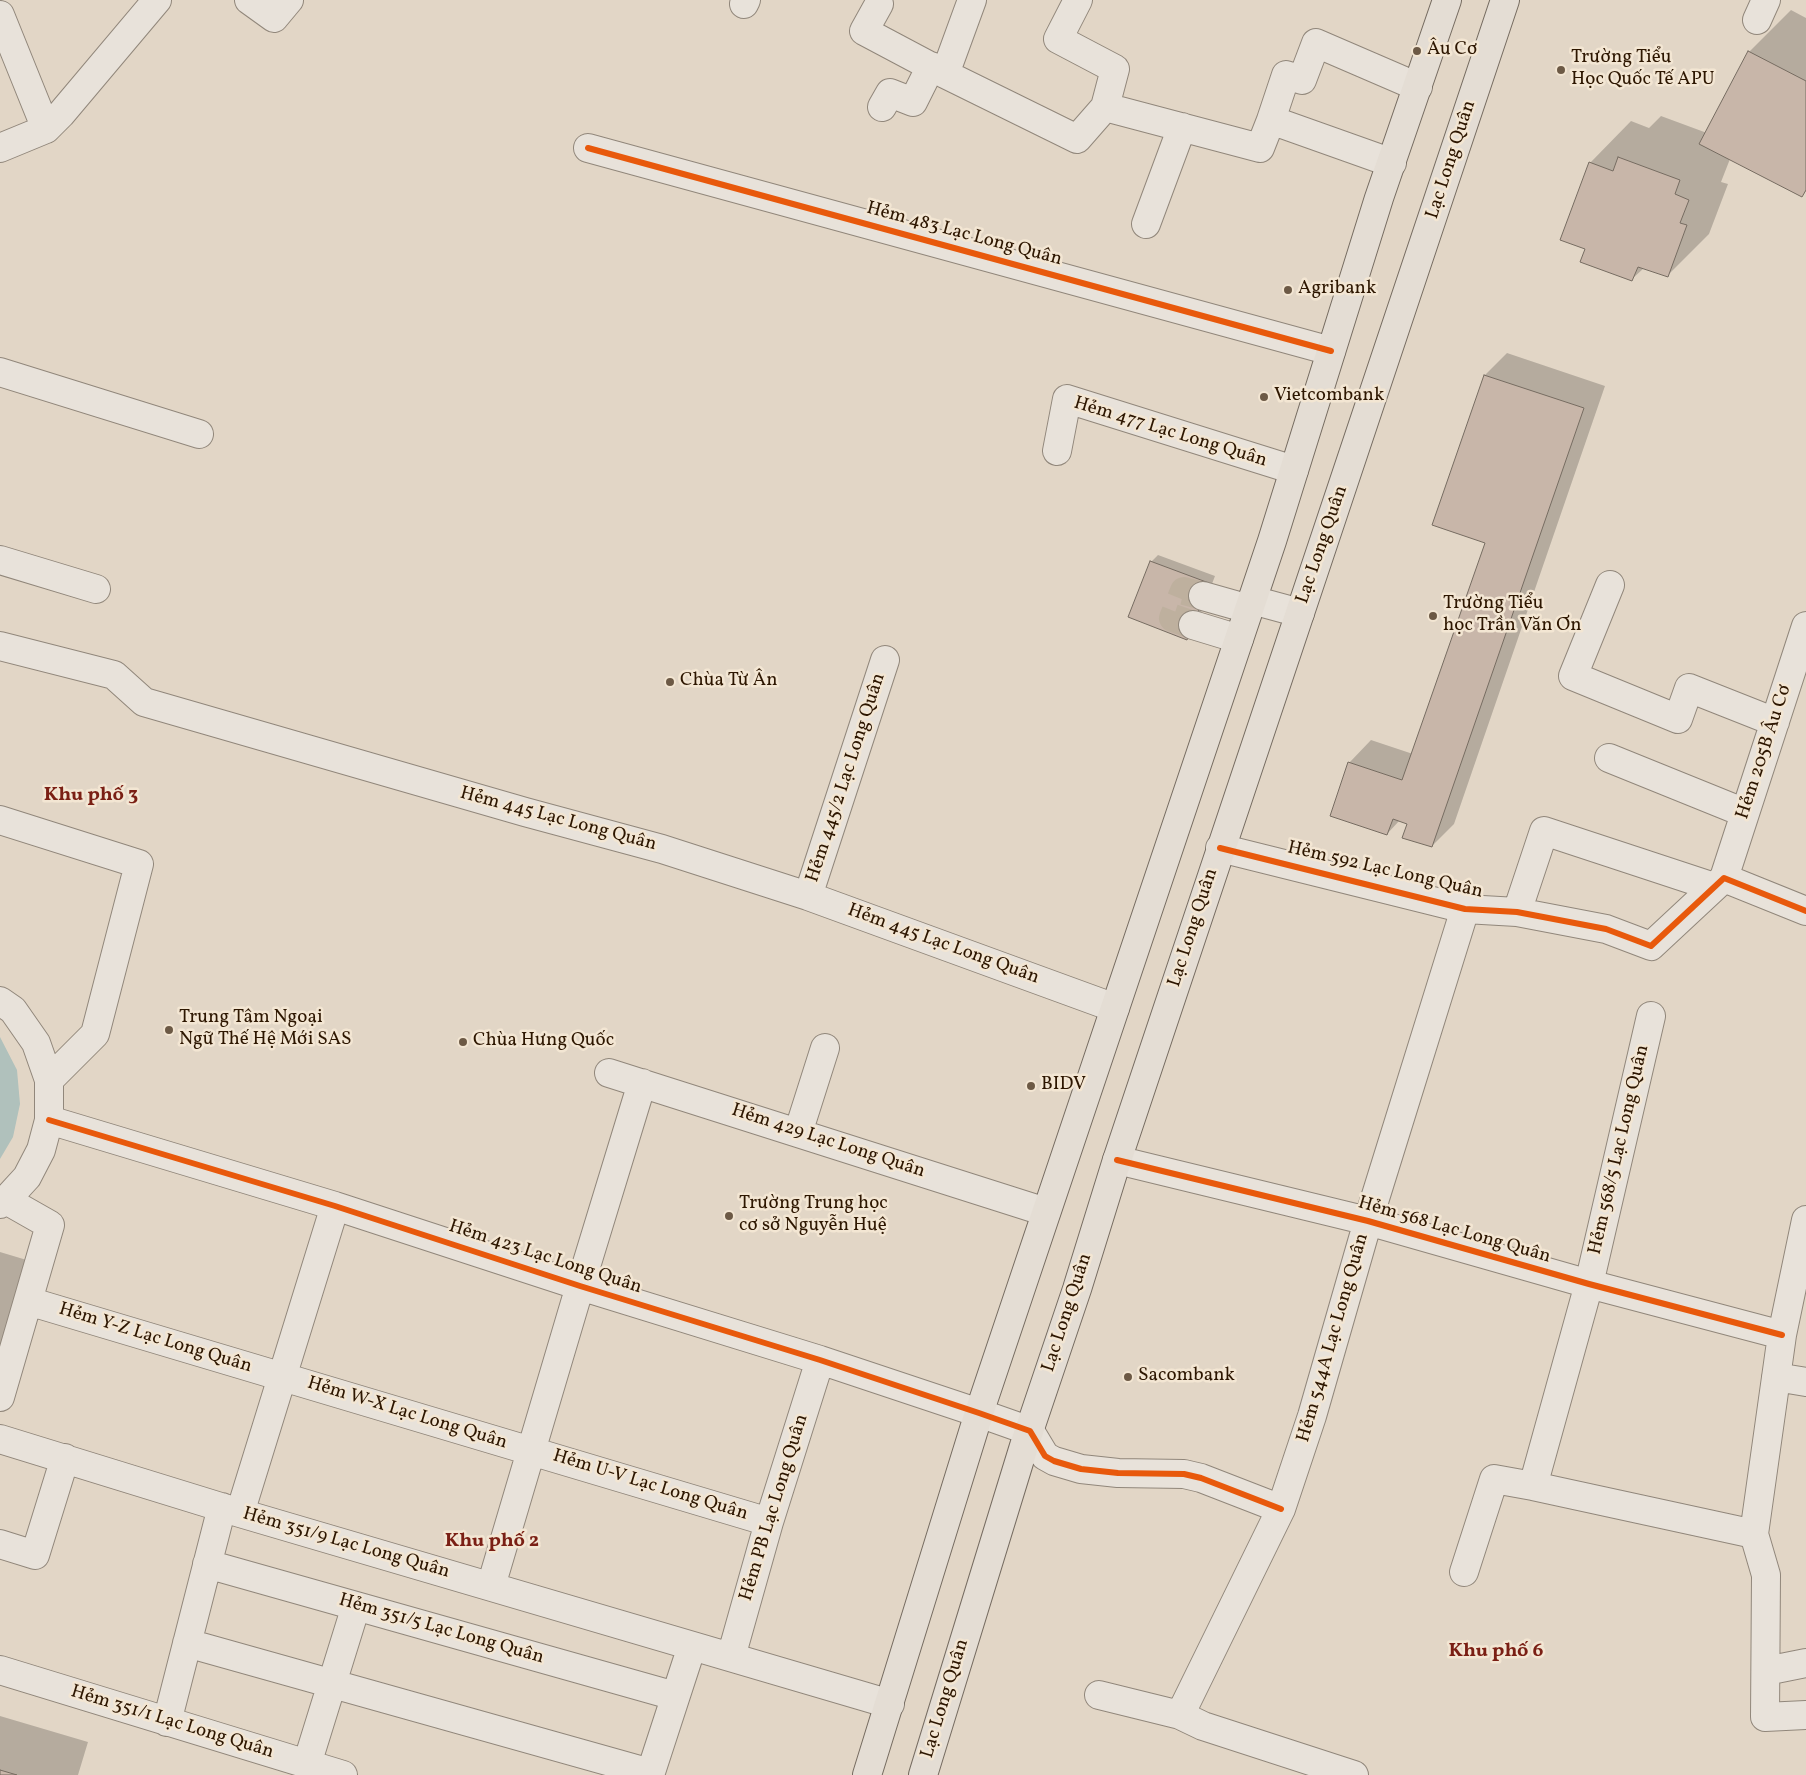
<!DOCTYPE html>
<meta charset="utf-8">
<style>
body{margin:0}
canvas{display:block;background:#e2d6c6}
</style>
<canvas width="1806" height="1775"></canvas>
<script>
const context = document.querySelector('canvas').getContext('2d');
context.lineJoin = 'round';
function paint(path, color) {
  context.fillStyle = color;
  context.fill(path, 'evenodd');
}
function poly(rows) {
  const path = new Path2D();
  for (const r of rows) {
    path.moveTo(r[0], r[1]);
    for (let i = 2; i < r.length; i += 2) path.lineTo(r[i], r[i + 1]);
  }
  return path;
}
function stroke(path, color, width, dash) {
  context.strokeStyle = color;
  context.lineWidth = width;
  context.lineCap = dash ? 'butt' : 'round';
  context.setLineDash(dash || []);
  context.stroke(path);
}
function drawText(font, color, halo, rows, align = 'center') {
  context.font = font + ' Vollkorn,serif';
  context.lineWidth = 5;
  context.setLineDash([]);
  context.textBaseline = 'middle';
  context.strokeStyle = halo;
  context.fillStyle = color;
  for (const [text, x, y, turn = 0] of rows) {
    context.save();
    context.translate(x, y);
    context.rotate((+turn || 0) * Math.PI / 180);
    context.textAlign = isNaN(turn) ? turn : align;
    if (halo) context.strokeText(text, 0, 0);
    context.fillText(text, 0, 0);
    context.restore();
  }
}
const water = poly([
 [0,1037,17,1070,20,1104,13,1137,0,1159]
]);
const shadow = poly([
 [1791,10,1806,18,1806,191,1802,195,1730,159,1721,182,1728,184,1709,234,1667,276,1644,268,1632,279,1587,249,1590,163,1631,121,1649,128,1661,116,1707,133,1749,52],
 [1507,353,1605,386,1454,824,1432,846,1408,823,1400,820,1387,834,1349,763,1371,740,1413,754,1486,542,1434,524,1485,375],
 [1158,555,1215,576,1194,631,1151,562],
 [0,1252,30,1261,0,1355],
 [0,1716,88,1742,78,1775,0,1775]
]);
const building = poly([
 [1748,51,1806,81,1806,190,1802,197,1699,144,1748,51],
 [1618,157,1680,180,1675,194,1689,200,1680,223,1687,225,1668,277,1638,267,1632,281,1580,262,1585,249,1560,240,1589,162,1613,171,1618,157],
 [1484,375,1584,408,1432,847,1402,838,1407,824,1393,819,1387,835,1330,816,1348,762,1402,780,1485,543,1432,525,1484,375],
 [1150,561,1209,583,1187,640,1128,617,1150,561],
 [0,1770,17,1775,0,1775,0,1770]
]);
const minorTunnel = poly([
 [1193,625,1173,618,1184,591,1203,596]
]);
const minor = poly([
 [249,0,274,18,289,0],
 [1078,0,1058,39,1115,69,1105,107],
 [744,4,746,0],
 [879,4,864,31,945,74,1077,139,1105,107,1260,148,1271,120,1392,163],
 [0,15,46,129],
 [1757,20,1766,0],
 [945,74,972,0],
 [882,107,890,93,913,102,931,66],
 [1271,120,1286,75,1302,80,1316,43,1418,87],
 [0,148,46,129,61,114,157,0],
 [588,148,1331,351],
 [1146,224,1182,127],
 [0,372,199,434],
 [1057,451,1067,399,1294,470],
 [0,560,96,589],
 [1610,585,1573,676,1678,719,1689,688,1775,722],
 [1203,596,1249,609],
 [1252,600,1300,613],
 [1193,625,1239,639],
 [0,646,114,675,144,702,525,812,662,849,808,896,1115,1008],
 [1609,758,1745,813],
 [0,820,139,864,95,1034,49,1080],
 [1220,848,1465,909,1517,912,1606,929,1651,946,1724,878,1806,911],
 [1724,878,1806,626],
 [808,896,885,660],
 [1517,912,1544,831,1714,887],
 [0,1001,13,1010,36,1043,49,1080,49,1120,41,1150,27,1177,6,1200,0,1204],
 [609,1073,1046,1212],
 [49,1120,335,1206,580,1286,820,1360,979,1413,1030,1431,1045,1456,1054,1461,1081,1469,1118,1473,1184,1474,1201,1478,1281,1509],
 [798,1133,825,1048],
 [1117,1160,1368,1221,1589,1284,1782,1335],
 [1806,1220,1782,1335,1754,1534,1766,1575,1765,1717,1806,1715],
 [28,1301,769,1522],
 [1776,1377,1806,1382],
 [0,1397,50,1225,6,1200],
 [0,1439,240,1513,890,1704],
 [1533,1486,1589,1284,1651,1016],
 [240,1513,335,1206],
 [0,1544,35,1555,65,1458],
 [207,1564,675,1696],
 [1464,1572,1494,1479,1533,1486,1754,1534],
 [491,1586,580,1286,642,1083],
 [187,1643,650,1773],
 [731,1657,769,1522,820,1360],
 [0,1670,343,1775],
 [1766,1671,1806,1663],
 [1099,1695,1180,1715,1203,1726,1354,1775],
 [1180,1715,1281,1509,1312,1416,1368,1221,1465,909],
 [167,1722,222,1507],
 [307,1764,356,1606],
 [650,1775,692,1646]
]);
const major = poly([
 [867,1775,979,1413,1272,541,1379,198,1447,0],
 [923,1775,1024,1446,1077,1289,1117,1160,1505,0]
]);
const cycleway = poly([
 [588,148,1331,351],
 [1220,848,1465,909,1517,912,1606,929,1651,946,1724,878,1806,911],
 [49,1120,335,1206,580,1286,820,1360,979,1413,1030,1431,1045,1456,1054,1461,1081,1469,1118,1473,1184,1474,1201,1478,1281,1509],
 [1117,1160,1368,1221,1589,1284,1782,1335]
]);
const markers = [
 [1417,51,5,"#6c5945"],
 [1561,70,5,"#6c5945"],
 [1288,290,5,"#6c5945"],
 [1264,397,5,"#6c5945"],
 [1433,616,5,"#6c5945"],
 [670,682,5,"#6c5945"],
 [169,1030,5,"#6c5945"],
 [463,1042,5,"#6c5945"],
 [1031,1086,5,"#6c5945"],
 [729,1216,5,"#6c5945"],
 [1128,1377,5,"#6c5945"]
];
const poiNames = [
 ["Âu Cơ",1427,51],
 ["Trường Tiểu",1571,59],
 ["Học Quốc Tế APU",1571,81],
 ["Agribank",1298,290],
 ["Vietcombank",1274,397],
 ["Trường Tiểu",1443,605],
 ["học Trần Văn Ơn",1443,627],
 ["Chùa Từ Ân",680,682],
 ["Trung Tâm Ngoại",179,1019],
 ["Ngữ Thế Hệ Mới SAS",179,1041],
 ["Chùa Hưng Quốc",473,1042],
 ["BIDV",1041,1086],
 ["Trường Trung học",739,1205],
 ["cơ sở Nguyễn Huệ",739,1227],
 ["Sacombank",1138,1377]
];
const streetNames = [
 ["Lạc Long Quân",1452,160,-72],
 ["Hẻm 483 Lạc Long Quân",964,235,15],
 ["Hẻm 477 Lạc Long Quân",1170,433,17],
 ["Lạc Long Quân",1323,545,-71],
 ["Hẻm 205B Âu Cơ",1765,752,-72],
 ["Hẻm 445/2 Lạc Long Quân",847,778,-72],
 ["Hẻm 445 Lạc Long Quân",558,820,15],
 ["Hẻm 592 Lạc Long Quân",1385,871,13],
 ["Lạc Long Quân",1194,928,-72],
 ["Hẻm 445 Lạc Long Quân",943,945,20],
 ["Hẻm 429 Lạc Long Quân",828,1142,18],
 ["Hẻm 568/5 Lạc Long Quân",1620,1150,-77],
 ["Hẻm 568 Lạc Long Quân",1454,1231,16],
 ["Hẻm 423 Lạc Long Quân",545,1258,18],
 ["Lạc Long Quân",1068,1313,-72],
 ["Hẻm 544A Lạc Long Quân",1334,1338,-74],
 ["Hẻm Y-Z Lạc Long Quân",155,1339,17],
 ["Hẻm W-X Lạc Long Quân",407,1414,17],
 ["Hẻm U-V Lạc Long Quân",650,1486,17],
 ["Hẻm PB Lạc Long Quân",775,1508,-73],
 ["Hẻm 351/9 Lạc Long Quân",346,1544,16],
 ["Hẻm 351/5 Lạc Long Quân",441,1630,16],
 ["Lạc Long Quân",946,1699,-73],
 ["Hẻm 351/1 Lạc Long Quân",172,1723,17]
];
const neighbourhoodNames = [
 ["Khu phố 3",91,796],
 ["Khu phố 2",492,1542],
 ["Khu phố 6",1496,1652]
];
paint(water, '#b0c1bc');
paint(shadow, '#0003');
paint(building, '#c8b6a9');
stroke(building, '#766c61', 1);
stroke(minorTunnel, '#beb09e', 28, [28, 14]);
stroke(minor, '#91877b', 30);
stroke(major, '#766c61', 30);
stroke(minor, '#e8e2da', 28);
stroke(major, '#e4ddd4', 28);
stroke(cycleway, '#e8590c', 6);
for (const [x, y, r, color] of markers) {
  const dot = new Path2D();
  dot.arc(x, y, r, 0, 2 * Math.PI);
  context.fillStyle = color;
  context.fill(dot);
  stroke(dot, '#f3e6d3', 2);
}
drawText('19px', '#2d1600', '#f3e6d3', poiNames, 'left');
drawText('19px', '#2d1600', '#f3e6d3', streetNames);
drawText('bold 20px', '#7a1f14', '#f3e6d3', neighbourhoodNames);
</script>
